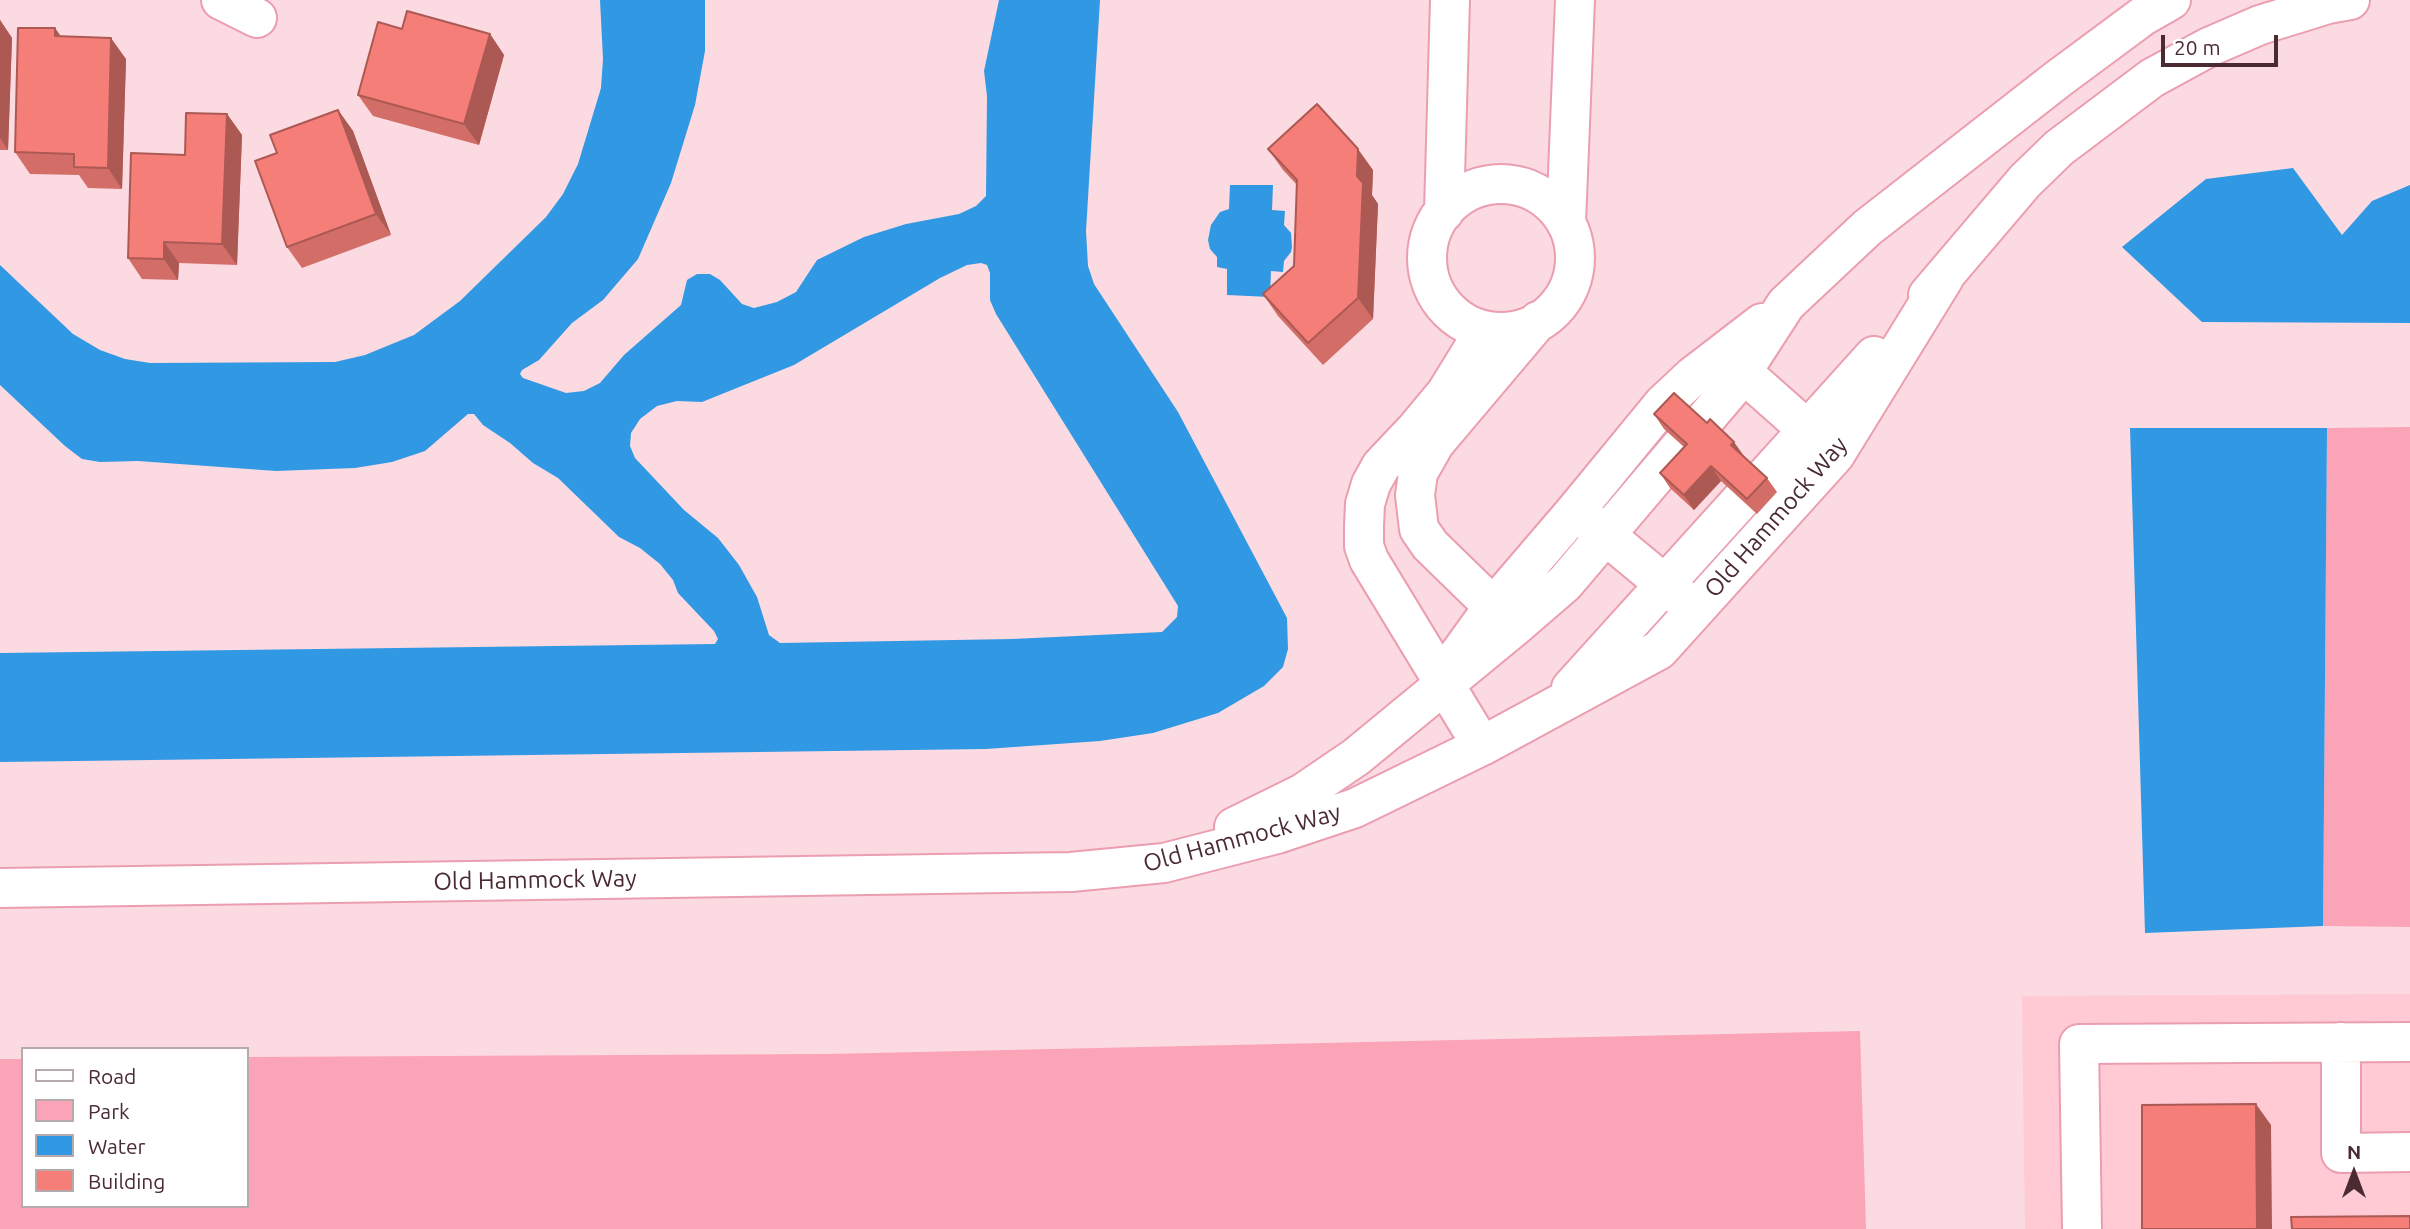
<!DOCTYPE html>
<style>
body{margin:0}
#map{position:relative;width:2410px;height:1229px;overflow:hidden;background:#fbdae1;font-family:Ubuntu,sans-serif}
canvas{display:block}
.legend{position:absolute;left:21px;top:1047px;width:228px;height:161px;box-sizing:border-box;background:#fff;border:2px solid #b7aaad;margin:0;padding:9px 12px;list-style:none;font-size:21px;color:#4a2b32}
.legend li{display:flex;align-items:center;gap:14px;height:35px}
.legend b{width:35px;border:2px solid #b7aaad}
.north{position:absolute;left:2319px;top:1138px;width:70px;height:70px;-webkit-text-stroke:5px #fff;paint-order:stroke;rotate:0deg;font-size:19px;font-weight:700;line-height:28px;text-align:center;color:#4a2b32}
.north::after{content:'';display:block;margin:auto;width:24px;height:32px;background:#4a2b32;clip-path:polygon(50% 0,100% 100%,50% 72%,0 100%)}
.scale{position:absolute;left:2161px;top:35px;width:117px;height:32px;box-sizing:border-box;border:4px solid #4a2b32;border-top:0;padding-left:9px;font-size:21px;line-height:24px;white-space:nowrap;color:#4a2b32;-webkit-text-stroke:5px #fff;paint-order:stroke}
</style>
<div id="map">
<canvas width="2410" height="1229"></canvas>
<ul class="legend">
<li><b style="height:9px;background:#fff"></b>Road</li>
<li><b style="height:19px;background:#fba3b7"></b>Park</li>
<li><b style="height:19px;background:#3198e3"></b>Water</li>
<li><b style="height:19px;background:#f57f78"></b>Building</li>
</ul>
<div class="north">N</div>
<div class="scale">20 m</div>
</div>
<script>
const context = document.querySelector('canvas').getContext('2d');
context.lineJoin = 'round';
function paint(path, color) {
  context.fillStyle = color;
  context.fill(path, 'evenodd');
}
function poly(rows) {
  const path = new Path2D();
  for (const r of rows) {
    if (r.length === 3) {
      path.moveTo(r[0] + r[2], r[1]);
      path.arc(r[0], r[1], r[2], 0, 2 * Math.PI);
      continue;
    }
    path.moveTo(r[0], r[1]);
    for (let i = 2; i < r.length; i += 2) path.lineTo(r[i], r[i + 1]);
  }
  return path;
}
function stroke(path, color, width, dash) {
  context.strokeStyle = color;
  context.lineWidth = width;
  context.lineCap = dash ? 'butt' : 'round';
  context.setLineDash(dash || []);
  context.stroke(path);
}
function drawText(font, color, halo, rows, align = 'center') {
  context.font = font + ' Ubuntu,sans-serif';
  context.lineWidth = 5;
  context.setLineDash([]);
  context.textBaseline = 'middle';
  context.strokeStyle = halo;
  context.fillStyle = color;
  for (const [text, x, y, turn = 0] of rows) {
    context.save();
    context.translate(x, y);
    context.rotate((+turn || 0) * Math.PI / 180);
    context.textAlign = isNaN(turn) ? turn : align;
    if (halo) context.strokeText(text, 0, 0);
    context.fillText(text, 0, 0);
    context.restore();
  }
}
const built = poly([
 [2410,994,2410,1229,2025,1229,2022,996]
]);
const green = poly([
 [2410,427,2410,927,2323,926,2327,428],
 [1860,1031,1866,1229,0,1229,0,1059,23,1059,23,1206,247,1206,247,1057,829,1054]
]);
const water = poly([
 [600,0,705,0,705,51,695,105,671,183,638,259,603,300,572,323,539,360,522,370,520,374,523,378,566,393,584,391,600,383,624,355,681,305,687,280,697,274,710,274,720,280,742,304,754,308,777,302,796,292,817,260,864,237,906,224,959,214,976,206,986,196,987,96,984,71,999,0,1100,0,1086,231,1088,266,1094,284,1178,412,1287,618,1288,649,1283,667,1264,686,1218,713,1153,733,1100,741,986,749,0,762,0,653,715,644,718,639,714,631,678,593,673,580,660,564,640,548,619,537,558,478,533,463,510,443,483,425,474,414,468,414,425,451,392,462,355,468,276,471,138,461,100,462,82,459,65,446,0,385,0,265,73,334,100,350,125,359,150,363,335,362,365,355,414,335,460,301,546,217,563,194,578,164,601,88,603,59],
 [981,263,987,265,990,273,990,300,996,314,1178,606,1177,617,1162,632,1012,639,780,643,769,635,757,597,739,565,718,538,684,510,635,458,630,446,631,433,640,419,657,406,677,401,702,402,794,365,940,278,967,265],
 [2293,168,2342,235,2372,201,2410,185,2410,323,2202,322,2122,247,2206,179],
 [1230,185,1273,185,1272,210,1285,211,1284,225,1291,233,1292,247,1291,252,1284,261,1283,272,1271,271,1270,297,1227,295,1227,269,1217,267,1217,257,1210,249,1208,240,1211,225,1220,212,1229,209],
 [2130,428,2327,428,2323,926,2145,933]
]);
const minor = poly([
 [221,0,257,18],
 [1501,258,74],
 [1444,212,1450,0],
 [1566,223,1575,0],
 [1928,295,2025,181,2059,148,2152,78,2209,47,2260,25,2328,4,2350,0],
 [1724,356,1828,448],
 [1702,423,1731,389,1786,304,1867,228,2058,79,2143,16,2171,0],
 [1763,479,1874,356],
 [1586,519,1685,601],
 [1510,623,1430,545,1419,529,1415,495,1418,473,1435,443,1538,321],
 [1457,657,1493,607,1576,510,1663,404,1693,376,1762,323],
 [1571,688,1741,500],
 [1482,746,1369,560,1364,546,1364,526,1365,504,1371,484,1381,466,1416,429,1446,393,1484,331],
 [1234,827,1303,793,1356,757,1514,627,1565,583,1682,445],
 [0,888,1071,872,1164,863,1277,834,1355,808,1482,746,1659,650,1835,455,1944,278],
 [2341,1042,2341,1153,2410,1152],
 [2082,1229,2079,1044,2410,1042]
]);
const wall = poly([
 [0,20,12,38,8,150,0,150],
 [55,28,60,36,126,59,122,189,88,188,79,175,30,174,15,152],
 [402,29,490,34,504,55,479,145,373,116,358,95],
 [338,110,353,131,391,235,302,268,287,247],
 [227,114,242,135,237,265,179,263,178,280,142,279,128,258],
 [1268,149,1373,170,1372,195,1378,204,1373,319,1323,365,1278,316,1263,294,1294,266,1297,185,1283,170],
 [1654,414,1707,423,1767,478,1777,492,1757,514,1721,481,1694,510,1670,488,1660,473,1684,447,1664,429]
]);
const shadedWall = poly([
 [0,20,12,38,8,150,0,138],
 [55,28,70,49,55,36],
 [490,34,504,55,479,145,464,124],
 [111,38,126,59,122,189,108,168],
 [338,110,353,131,391,235,376,214],
 [227,114,242,135,237,265,222,244],
 [1358,149,1373,170,1372,195,1378,204,1373,319,1358,298,1357,176],
 [164,242,179,263,178,280,164,259],
 [1734,442,1744,456,1731,445],
 [1711,466,1721,481,1694,510,1684,495],
 [2256,1104,2271,1125,2272,1229,2257,1229]
]);
const building = poly([
 [407,11,490,34,464,124,358,95,378,22,402,29,407,11],
 [18,28,55,28,55,36,111,38,108,168,74,167,74,154,15,152,18,28],
 [1317,104,1358,149,1357,176,1363,183,1358,298,1308,343,1263,294,1294,266,1297,180,1268,149,1317,104],
 [338,110,376,214,287,247,255,161,277,153,270,135,338,110],
 [186,113,227,114,222,244,164,242,164,259,128,258,131,153,185,155,186,113],
 [1674,393,1707,423,1710,419,1734,442,1731,445,1767,478,1747,499,1711,466,1684,495,1660,473,1687,444,1654,414,1674,393],
 [2256,1104,2257,1229,2142,1229,2142,1105,2256,1104],
 [2410,1216,2410,1229,2292,1229,2291,1217,2410,1216]
]);
const streetNames = [
 ["Old Hammock Way",1776,517,-49],
 ["Old Hammock Way",1242,838,-15],
 ["Old Hammock Way",535,880,-1]
];
paint(built, '#ffcad4');
paint(green, '#fba3b7');
paint(water, '#3198e3');
stroke(minor, '#ea9eaf', 42);
stroke(minor, '#fff', 38);
paint(wall, '#d36d67');
paint(shadedWall, '#ac5954');
paint(building, '#f57f78');
stroke(building, '#ac5954', 2);
drawText('24px', '#4a2b32', '#fff', streetNames);
</script>
